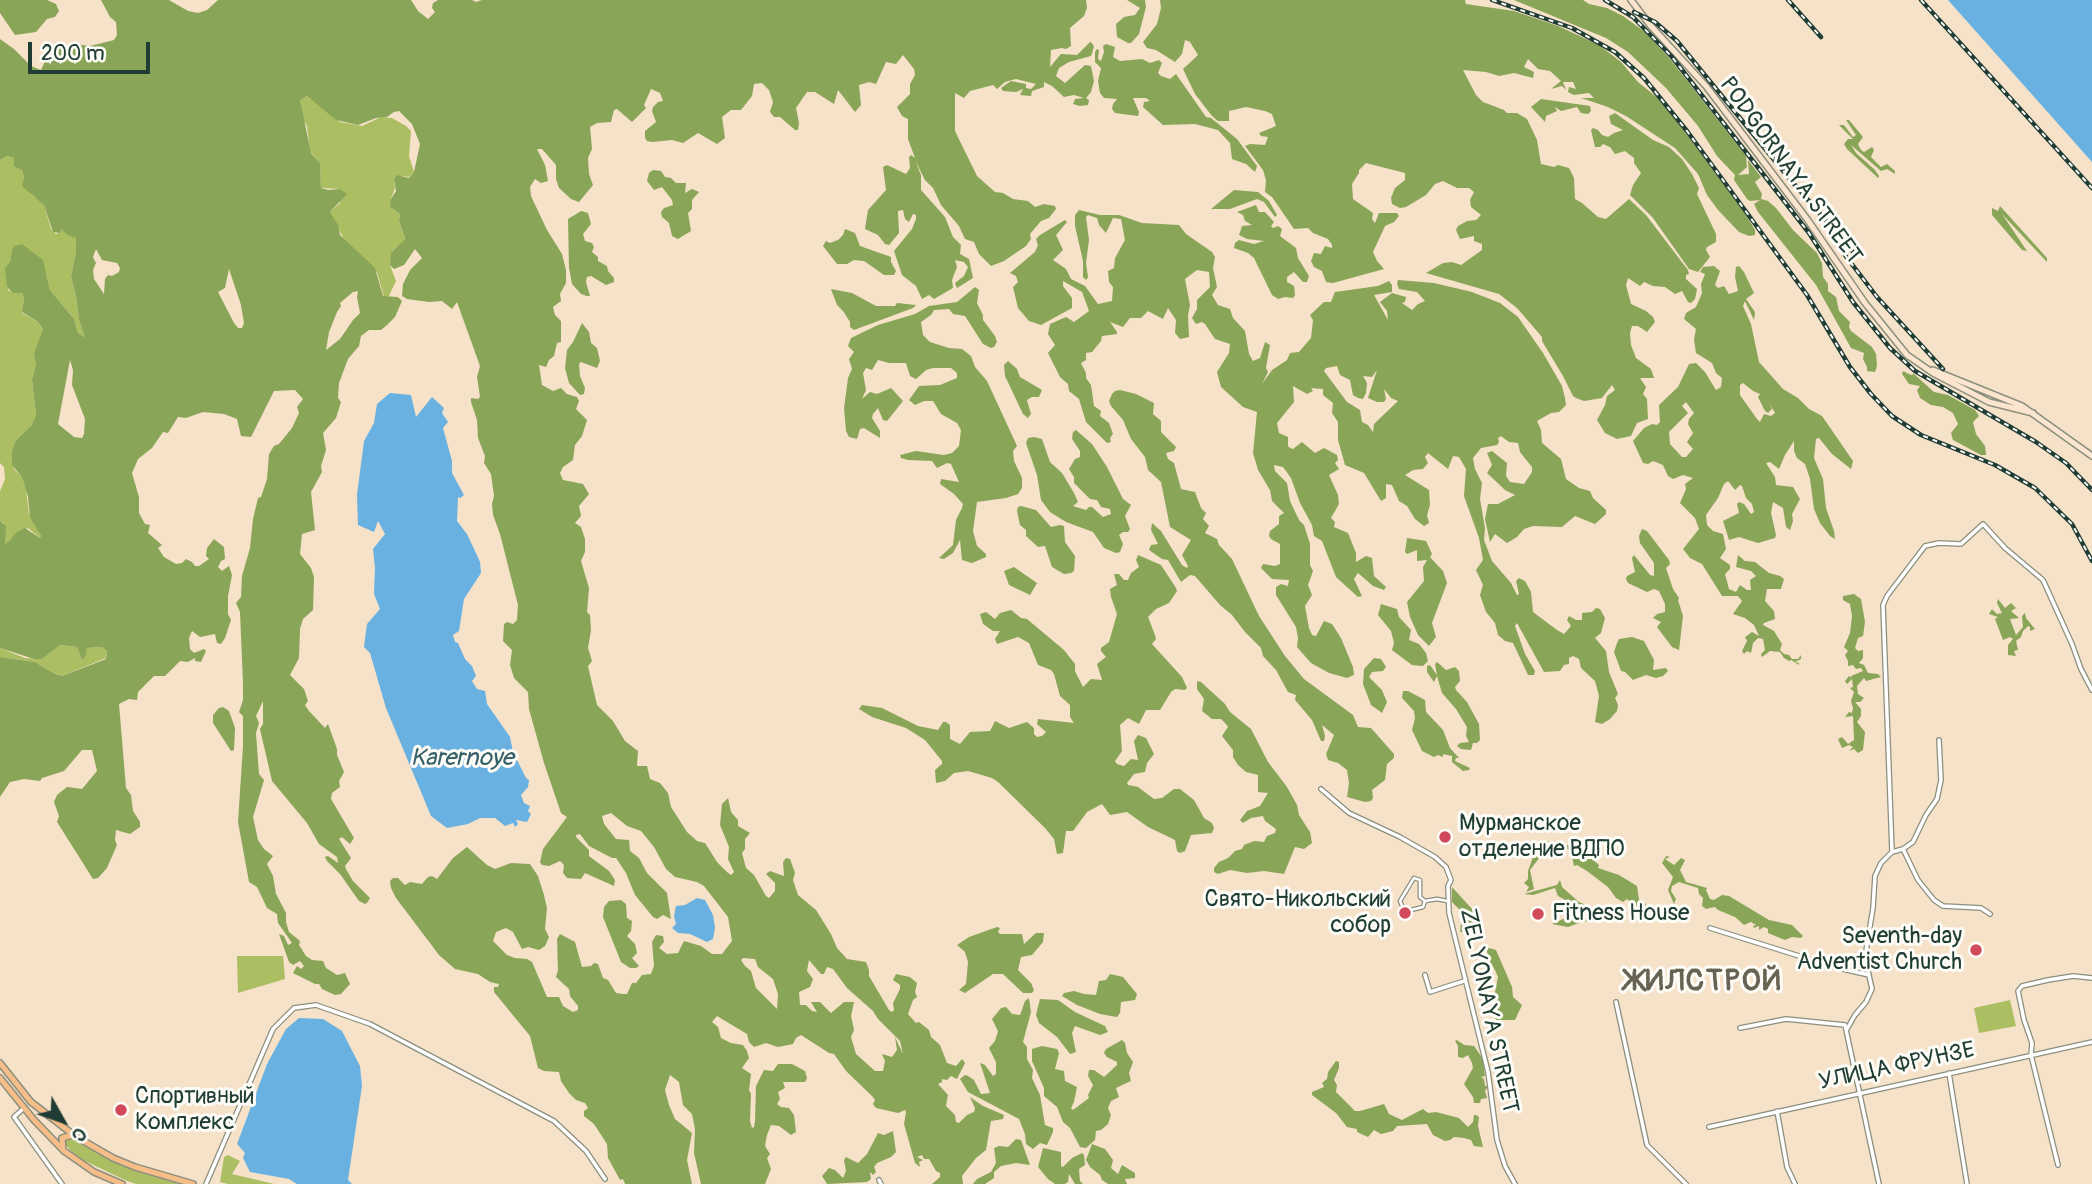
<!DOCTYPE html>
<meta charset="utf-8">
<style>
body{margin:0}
#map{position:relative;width:2092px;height:1184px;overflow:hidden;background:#f6e1c9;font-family:Pangolin,sans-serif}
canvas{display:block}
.north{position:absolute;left:28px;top:1086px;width:70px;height:70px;-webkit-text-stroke:5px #fdfcf7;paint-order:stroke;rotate:130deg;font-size:19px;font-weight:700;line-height:28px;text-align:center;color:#1f3d34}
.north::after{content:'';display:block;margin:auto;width:24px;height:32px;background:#1f3d34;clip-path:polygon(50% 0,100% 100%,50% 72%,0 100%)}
.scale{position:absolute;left:28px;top:42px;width:122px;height:32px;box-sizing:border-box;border:4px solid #1f3d34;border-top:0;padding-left:9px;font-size:21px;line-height:24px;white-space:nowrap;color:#1f3d34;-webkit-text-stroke:5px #fdfcf7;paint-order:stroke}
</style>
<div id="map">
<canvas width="2092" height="1184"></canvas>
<div class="north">С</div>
<div class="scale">200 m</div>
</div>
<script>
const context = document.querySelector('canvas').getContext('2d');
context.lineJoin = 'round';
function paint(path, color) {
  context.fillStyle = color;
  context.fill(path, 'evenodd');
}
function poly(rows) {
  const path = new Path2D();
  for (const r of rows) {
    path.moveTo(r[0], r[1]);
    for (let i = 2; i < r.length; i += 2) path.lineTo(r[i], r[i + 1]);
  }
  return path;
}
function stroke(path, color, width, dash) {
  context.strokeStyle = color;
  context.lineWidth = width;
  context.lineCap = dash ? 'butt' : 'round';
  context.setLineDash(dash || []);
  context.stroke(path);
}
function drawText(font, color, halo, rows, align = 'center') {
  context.font = font + ' Pangolin,sans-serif';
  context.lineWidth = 6;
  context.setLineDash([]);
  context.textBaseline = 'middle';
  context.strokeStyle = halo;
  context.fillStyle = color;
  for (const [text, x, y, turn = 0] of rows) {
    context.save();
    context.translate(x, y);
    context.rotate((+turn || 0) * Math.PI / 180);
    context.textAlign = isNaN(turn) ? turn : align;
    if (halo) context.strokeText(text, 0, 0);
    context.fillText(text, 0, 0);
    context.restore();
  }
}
const green = poly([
 [307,96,340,122,362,126,381,117,392,118,406,126,411,131,409,156,414,172,409,177,402,176,394,179,395,188,391,199,391,208,400,214,399,221,405,240,392,252,390,265,396,281,388,298,384,297,377,272,346,243,332,217,330,212,340,203,340,189,321,188,320,163,310,151,307,126,301,116,300,99],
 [7,156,14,158,14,162,22,170,24,177,23,182,34,197,38,198,44,205,51,229,56,234,59,233,61,229,76,238,76,251,71,277,76,296,79,320,85,337,78,333,74,319,50,290,46,273,12,250,7,287,9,291,22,293,24,299,22,313,38,322,43,329,36,353,36,364,32,380,36,415,31,426,16,440,12,457,14,469,22,477,26,490,29,513,41,536,40,538,28,528,11,538,6,545,4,543,4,523,0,520,0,491,5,479,4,467,0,463,0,160],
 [59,645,77,647,82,660,87,648,102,647,107,651,106,658,62,676,55,674,35,662,0,657,0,648,25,658,42,659],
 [237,956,283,956,285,979,238,993],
 [2010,1000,2016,1026,1979,1033,1974,1008],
 [71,1138,122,1166,180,1184,136,1184,127,1181,85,1161,71,1151,65,1144,66,1139],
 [228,1155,240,1161,232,1174,274,1184,228,1184,220,1182,224,1157]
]);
const forest = poly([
 [0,0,47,0,56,4,59,11,55,17,47,19,36,32,15,35,0,13],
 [101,0,169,0,188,11,198,13,207,10,218,0,411,0,418,11,428,19,435,12,432,8,433,3,438,0,472,0,476,2,482,0,1086,0,1087,8,1084,16,1070,28,1071,46,1066,49,1062,48,1051,50,1050,67,1061,54,1077,55,1090,42,1092,43,1094,47,1091,56,1069,62,1059,68,1056,76,1065,83,1085,65,1091,66,1094,81,1091,92,1086,98,1089,100,1088,105,1080,106,1073,104,1075,99,1084,98,1074,95,1064,97,1052,86,1044,82,1044,87,1032,91,1031,96,1020,95,1023,89,1016,92,1003,91,1001,88,1011,81,1026,84,1026,88,1031,89,1036,84,1016,79,1005,82,997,89,993,85,970,91,964,98,955,93,955,131,977,176,995,192,1003,193,1013,199,1028,201,1035,207,1044,204,1055,206,1056,209,1049,218,1041,221,1030,234,1031,239,1026,246,1004,261,991,266,979,254,974,242,965,239,959,226,941,205,933,188,925,180,915,160,921,175,921,190,945,217,953,237,961,245,960,254,969,259,973,278,957,288,955,283,964,276,968,267,964,262,955,260,957,267,952,280,953,288,934,299,929,295,922,299,916,286,902,275,894,251,912,229,916,219,916,215,913,214,909,222,905,219,903,210,898,211,899,233,889,245,885,244,878,235,865,229,868,210,886,190,883,167,887,165,906,174,910,168,909,157,911,155,915,158,908,139,908,119,902,116,897,107,910,94,910,84,915,75,914,69,903,55,896,64,886,62,876,84,869,82,859,85,861,105,855,112,838,90,834,104,815,92,807,92,796,108,799,123,798,130,795,130,780,117,774,117,770,112,773,102,769,90,762,83,754,84,752,96,741,110,731,110,722,117,725,138,717,144,698,133,683,143,672,140,652,142,647,141,645,138,645,131,656,122,652,111,653,107,658,102,663,101,660,93,651,89,644,105,646,108,632,122,617,109,614,110,611,122,597,123,590,127,592,149,588,158,589,174,593,185,579,202,571,199,559,188,556,179,556,165,542,149,537,149,545,165,548,181,541,183,535,179,530,187,531,196,547,230,562,254,566,270,566,283,560,294,561,301,553,307,555,315,561,321,561,342,557,343,554,356,549,360,546,367,539,365,542,385,553,391,561,388,567,394,577,397,579,401,576,409,587,420,582,436,575,445,573,460,563,467,560,473,563,480,583,484,589,494,579,506,581,516,575,523,581,527,585,539,585,552,581,561,589,588,587,612,590,615,591,630,588,648,592,661,588,666,597,705,613,721,625,741,638,751,637,766,647,766,650,779,660,783,668,793,671,807,687,832,697,841,705,843,717,862,727,872,731,875,734,872,728,859,729,847,720,825,722,804,728,798,731,812,738,820,738,826,750,833,745,839,745,849,742,853,746,868,754,875,766,896,769,898,775,891,775,883,766,874,770,871,784,876,783,862,786,858,790,859,795,873,793,880,798,895,816,910,831,934,837,948,847,959,866,962,869,970,869,976,889,1010,892,1012,894,1010,893,1003,900,989,900,985,893,980,896,974,910,977,917,983,915,992,917,997,913,1000,908,1014,916,1023,919,1022,929,1030,931,1037,940,1045,947,1063,956,1066,962,1059,965,1063,957,1079,951,1076,947,1080,942,1079,942,1082,938,1084,948,1095,946,1106,955,1115,956,1122,959,1123,967,1115,974,1112,975,1108,970,1097,983,1106,1004,1115,1003,1119,991,1121,986,1150,976,1158,962,1176,963,1184,932,1184,940,1177,940,1173,936,1171,929,1159,924,1159,922,1155,917,1157,923,1160,919,1162,920,1167,915,1163,904,1124,906,1112,905,1110,898,1113,876,1108,873,1104,875,1100,873,1097,846,1071,834,1054,829,1053,801,1035,796,1038,793,1044,778,1047,766,1043,754,1047,749,1042,747,1034,717,1016,712,1022,718,1027,721,1038,731,1043,743,1045,747,1051,749,1058,742,1068,751,1074,749,1090,751,1094,750,1121,752,1128,754,1127,755,1122,756,1086,764,1070,773,1071,778,1064,792,1064,805,1071,807,1078,805,1082,783,1082,785,1088,778,1092,780,1099,777,1104,781,1107,789,1108,794,1115,796,1132,791,1135,779,1126,771,1125,767,1135,765,1146,770,1154,767,1158,771,1169,765,1184,701,1184,694,1153,695,1129,692,1114,683,1105,679,1082,670,1075,665,1090,669,1105,675,1119,692,1133,687,1160,692,1184,625,1184,623,1179,620,1180,608,1158,607,1144,594,1124,584,1116,584,1111,588,1108,585,1103,576,1100,569,1093,561,1081,559,1072,544,1071,538,1068,530,1036,494,992,494,987,498,987,499,984,490,982,478,974,455,969,439,955,396,898,391,888,390,881,393,878,398,878,405,885,410,882,422,884,428,877,432,876,437,879,453,858,467,847,487,865,495,869,511,863,530,864,538,876,544,895,547,908,545,929,549,937,545,946,539,950,528,947,522,949,513,932,506,928,496,932,493,941,507,955,515,958,527,959,532,962,547,997,559,997,563,1006,573,1012,578,1010,578,1006,570,996,569,989,556,977,558,970,557,939,560,934,575,942,582,967,591,966,594,963,598,964,603,978,608,980,616,993,623,994,627,994,632,983,636,983,642,975,651,974,654,966,652,942,656,935,663,936,664,942,659,948,667,954,678,953,684,941,701,946,712,954,722,954,732,941,728,917,704,886,697,882,675,877,666,869,654,847,641,831,627,826,611,813,602,816,604,824,616,839,629,840,630,851,639,858,647,873,667,893,671,919,663,915,657,919,653,917,635,895,626,873,616,858,612,858,589,846,580,834,576,835,576,837,589,850,589,856,609,871,615,880,614,886,585,873,581,879,567,878,563,873,564,865,560,861,549,866,542,865,540,862,543,849,567,817,561,813,544,763,529,709,528,692,514,678,510,665,512,650,503,641,504,624,507,622,513,624,517,620,518,605,500,534,493,515,492,504,494,496,491,474,484,463,485,456,478,438,477,420,471,402,471,398,478,399,480,397,477,377,480,366,457,302,452,309,442,301,429,302,407,299,402,296,403,284,410,270,422,258,415,249,404,265,394,269,390,265,391,253,405,239,399,221,400,214,390,207,391,199,396,191,394,179,397,175,409,178,414,172,420,144,412,124,399,111,394,112,387,117,376,118,358,125,336,120,307,96,300,100,311,153,320,163,321,188,328,190,340,189,347,194,330,212,338,225,340,235,375,268,383,296,398,297,402,301,395,317,387,325,381,330,369,330,361,336,359,346,348,359,339,383,338,398,341,402,336,418,323,433,326,450,321,466,322,472,311,492,315,530,302,534,300,554,311,568,314,577,313,610,303,619,300,629,299,658,290,675,304,689,308,701,305,705,309,711,325,728,328,724,337,749,337,755,344,772,339,781,340,787,332,793,331,799,354,838,350,844,342,837,339,839,351,858,345,866,346,869,353,881,370,898,367,903,365,904,359,901,340,874,327,861,325,857,328,856,338,863,337,857,319,844,307,823,272,781,260,729,263,724,263,701,256,716,259,723,256,733,259,774,264,780,253,817,258,840,264,849,273,856,267,864,273,876,276,894,286,913,286,922,289,932,300,941,299,945,306,956,312,960,323,961,326,968,337,975,345,973,350,984,341,994,335,995,322,989,319,984,315,984,293,973,297,966,301,969,304,966,300,961,293,965,289,962,279,934,284,936,288,945,292,943,278,923,277,914,267,908,257,887,249,882,238,822,243,746,243,716,239,712,243,700,243,683,240,612,236,603,241,597,242,576,250,548,253,519,258,498,261,497,267,479,269,454,274,446,279,444,292,428,299,413,297,407,303,399,295,390,274,391,251,437,241,436,237,419,224,414,203,412,186,418,178,417,168,433,163,432,152,448,138,459,132,473,139,497,139,513,145,524,150,525,148,533,162,545,158,548,164,557,176,564,182,563,186,559,192,562,195,566,199,566,209,559,206,556,207,548,214,539,224,547,225,559,221,561,218,567,222,571,229,566,232,575,228,596,228,614,231,620,225,638,221,644,217,643,215,634,200,637,192,631,189,638,190,649,194,653,204,649,206,651,201,662,195,661,195,658,188,662,180,661,165,676,154,676,138,692,137,700,129,699,119,704,126,788,131,795,133,811,140,822,140,827,130,834,116,830,115,840,117,845,107,868,98,878,93,879,57,822,59,816,54,802,57,795,67,787,82,789,97,771,92,750,82,750,64,771,42,778,40,781,24,779,10,782,0,797,0,657,35,662,55,674,62,676,106,659,107,651,102,647,87,648,86,655,82,660,77,647,60,645,42,659,34,659,0,648,0,520,6,526,5,545,16,533,25,528,40,538,41,536,30,517,28,497,22,477,12,465,12,451,16,440,31,426,36,415,32,380,36,364,34,354,43,329,38,322,22,312,24,299,22,293,13,293,7,287,5,268,10,262,12,250,14,246,22,244,43,260,50,290,74,319,78,333,85,337,79,320,76,296,71,277,76,251,76,238,68,235,61,229,60,233,53,232,44,205,22,186,24,177,22,170,14,166,14,158,7,156,0,160,0,39,14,49,31,66,41,70,51,48,63,48,74,44,90,46,114,40,117,35,116,22,110,17],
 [96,249,102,260,117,263,120,268,119,272,112,276,108,275,105,279,104,294,94,279,93,270,96,263,93,257],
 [229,269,241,305,244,323,242,328,238,328,234,323,218,292,225,288],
 [358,291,357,297,360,313,353,320,340,339,326,350,329,332,337,312,341,306,340,303,353,292],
 [70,360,73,370,72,385,85,419,84,434,82,438,74,437,58,424],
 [743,958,755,959,758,967,773,979,778,994,777,1009,756,988,751,971,745,966,741,960],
 [809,960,821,974,824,974,827,967,833,969,847,988,873,1011,878,1019,900,1041,903,1054,895,1037,897,1050,892,1057,882,1054,885,1061,883,1071,875,1071,856,1054,851,1037,854,1030,851,1016,854,1002,844,1002,831,1013,820,1002,811,1002,817,1012,812,1011,806,1005,800,1005,799,992,810,987,813,979,807,971],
 [1127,0,1145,0,1146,7,1139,34,1131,43,1128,43,1117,37,1116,24,1124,17,1135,15,1140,8],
 [1160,0,1465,0,1466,4,1514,11,1558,26,1599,45,1621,62,1638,82,1659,99,1688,136,1746,215,1755,230,1755,235,1749,236,1739,232,1718,210,1707,195,1698,174,1675,148,1626,116,1608,107,1581,98,1594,98,1589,93,1574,95,1568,92,1569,87,1576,89,1573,82,1563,82,1566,90,1562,86,1551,89,1561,81,1550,71,1538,69,1528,59,1524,67,1534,72,1533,78,1514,73,1499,76,1486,72,1463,70,1476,95,1483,102,1504,110,1507,113,1517,113,1527,119,1537,140,1541,164,1554,167,1558,165,1569,168,1574,178,1575,199,1582,203,1598,217,1606,219,1629,199,1646,215,1688,270,1689,274,1686,275,1686,279,1697,289,1695,299,1691,303,1688,302,1682,291,1675,294,1665,287,1653,286,1644,282,1640,286,1628,278,1626,285,1631,304,1646,311,1653,317,1655,322,1647,332,1638,326,1632,326,1630,333,1631,345,1636,358,1651,369,1654,378,1640,378,1646,387,1643,394,1647,399,1648,419,1637,423,1631,436,1617,439,1605,433,1597,420,1605,405,1607,396,1615,390,1612,385,1602,398,1584,401,1576,398,1573,396,1563,376,1542,341,1542,337,1517,308,1499,294,1426,273,1443,263,1452,262,1461,265,1482,250,1482,244,1474,241,1474,236,1460,239,1456,230,1458,226,1467,221,1476,220,1481,215,1471,207,1470,200,1474,192,1469,188,1457,188,1443,181,1435,184,1426,195,1406,207,1400,208,1392,204,1391,198,1395,188,1405,180,1405,173,1366,163,1359,170,1359,173,1352,184,1353,199,1373,213,1372,219,1375,223,1379,213,1397,213,1399,216,1394,222,1385,226,1373,252,1377,261,1384,269,1333,283,1326,282,1322,271,1314,267,1311,261,1314,253,1321,254,1325,246,1332,248,1332,245,1328,239,1313,233,1308,228,1294,229,1272,197,1265,192,1266,180,1263,170,1245,146,1250,144,1265,145,1268,137,1261,136,1259,133,1276,126,1272,114,1265,111,1246,107,1229,111,1229,121,1218,121,1212,116,1195,94,1183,69,1198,55,1190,42,1185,40,1182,54,1175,62,1156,50,1147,48,1143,42,1157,24,1161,8],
 [1514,0,1583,0,1589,4,1607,8,1623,16,1645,32,1670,59,1746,156,1747,167,1738,175,1749,174,1748,160,1761,177,1755,182,1762,194,1761,199,1768,201,1776,208,1793,230,1817,253,1822,263,1823,277,1828,284,1828,291,1836,297,1839,311,1850,322,1849,327,1851,331,1872,347,1876,354,1877,366,1875,372,1867,371,1867,367,1863,359,1864,353,1851,348,1816,285,1758,212,1754,204,1760,200,1750,201,1747,199,1734,180,1735,175,1717,156,1698,126,1666,88,1628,52,1606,38],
 [1106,44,1115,47,1113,57,1120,61,1142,59,1150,63,1159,60,1162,63,1158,73,1161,76,1170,79,1176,74,1206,117,1211,118,1237,139,1257,166,1255,172,1246,164,1232,159,1230,143,1218,130,1195,124,1163,125,1143,107,1144,102,1150,101,1146,98,1133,98,1139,112,1138,116,1115,113,1112,109,1113,104,1117,99,1104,98,1100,93,1098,81,1101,68,1095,62,1095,52,1097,49,1099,50,1098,59,1101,61,1104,52,1103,46],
 [1541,99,1590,106,1591,111,1588,114,1581,113,1577,107,1561,111,1555,107,1557,111,1546,116,1545,122,1531,107],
 [1615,113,1653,140,1669,147,1682,159,1692,174,1699,188,1697,194,1716,234,1716,242,1707,247,1706,250,1710,257,1698,272,1689,269,1653,218,1630,195,1633,185,1641,173,1634,163,1634,158,1625,151,1615,154,1610,147,1603,144,1600,147,1595,147,1591,130,1593,128,1598,130,1602,135,1608,137,1614,133,1623,130,1611,124,1609,116],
 [1846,120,1849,120,1863,137,1858,144,1861,150,1864,152,1872,147,1874,150,1871,157,1881,167,1887,164,1895,171,1895,174,1887,169,1881,171,1851,145,1856,153,1875,170,1879,176,1878,178,1847,149,1844,144,1848,139,1853,139,1839,125,1844,125,1853,137,1856,135],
 [653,170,661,171,665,177,671,178,676,183,686,183,685,193,692,189,699,192,692,200,692,209,688,213,691,231,678,239,672,236,669,223,662,217,661,212,664,208,673,205,672,200,662,187,654,190,647,181,649,173],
 [1234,190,1258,192,1269,201,1277,215,1275,217,1264,202,1257,199,1230,209,1211,209],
 [1256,205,1259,212,1265,212,1274,222,1271,226,1273,228,1278,226,1282,229,1280,236,1296,248,1298,258,1309,276,1307,282,1303,282,1294,272,1287,277,1287,282,1294,286,1295,295,1293,298,1285,297,1278,299,1272,295,1254,258,1248,253,1234,248,1235,243,1239,240,1254,244,1264,241,1247,239,1239,235,1242,226,1252,225,1245,221,1243,215,1237,212],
 [2000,206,2047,258,2047,262,2002,214,2027,251,2022,250,1992,215,1992,208,1998,211],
 [1079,210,1100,215,1119,215,1142,223,1179,225,1186,234,1212,252,1215,257,1213,268,1217,287,1212,295,1218,305,1230,309,1233,318,1245,331,1249,354,1253,361,1260,358,1265,342,1270,345,1266,368,1268,372,1262,384,1272,370,1287,360,1290,353,1299,352,1311,338,1313,320,1310,315,1324,302,1331,302,1335,292,1378,286,1389,281,1392,285,1392,292,1374,295,1388,320,1387,311,1380,302,1392,293,1406,297,1405,302,1402,303,1412,310,1418,304,1425,301,1417,292,1399,289,1397,284,1398,280,1434,283,1472,292,1500,303,1518,317,1543,353,1562,386,1565,398,1566,405,1559,412,1551,413,1537,421,1541,430,1542,443,1561,459,1566,479,1579,488,1590,491,1593,498,1606,510,1606,514,1595,524,1575,516,1562,527,1533,526,1524,529,1517,537,1507,543,1495,534,1490,542,1485,519,1488,504,1498,504,1515,495,1505,490,1487,473,1492,465,1487,453,1492,451,1507,463,1506,476,1510,482,1524,484,1532,472,1532,467,1520,452,1518,443,1509,442,1501,436,1498,438,1499,442,1497,445,1481,448,1473,458,1475,469,1482,483,1480,499,1485,528,1484,540,1492,561,1511,583,1517,595,1519,594,1516,581,1519,578,1525,581,1531,592,1533,612,1557,630,1564,634,1571,626,1567,620,1569,616,1576,620,1582,620,1582,613,1592,612,1596,608,1600,609,1605,618,1601,633,1595,638,1606,651,1609,672,1618,694,1615,698,1618,705,1617,711,1610,719,1602,724,1595,722,1599,696,1595,681,1581,668,1579,659,1573,656,1569,658,1569,664,1564,665,1560,671,1544,672,1517,623,1515,626,1525,654,1535,671,1534,675,1528,675,1513,643,1505,641,1498,635,1495,623,1486,612,1480,595,1483,585,1476,570,1483,560,1479,538,1464,496,1466,469,1459,457,1453,456,1448,469,1428,453,1425,457,1428,463,1423,469,1413,470,1405,475,1429,490,1430,505,1427,515,1429,523,1424,526,1415,519,1407,506,1399,501,1392,485,1386,484,1386,498,1381,501,1364,473,1345,465,1338,440,1338,422,1332,413,1333,403,1323,395,1323,389,1311,388,1313,391,1307,394,1293,386,1294,402,1277,423,1279,433,1288,437,1288,446,1290,448,1293,449,1302,442,1315,453,1324,448,1337,455,1338,460,1335,463,1339,469,1329,475,1338,495,1339,504,1331,518,1335,522,1334,527,1348,533,1356,553,1356,562,1366,556,1372,558,1374,576,1386,587,1384,590,1373,586,1358,573,1354,579,1362,596,1358,597,1336,577,1322,541,1314,536,1312,525,1300,503,1291,478,1283,467,1274,465,1275,471,1287,483,1290,501,1299,520,1304,525,1310,544,1310,565,1313,571,1308,585,1312,595,1305,606,1309,628,1312,635,1316,636,1324,621,1332,624,1341,638,1353,667,1354,675,1347,678,1329,673,1311,663,1297,647,1298,638,1296,627,1276,595,1276,587,1281,584,1288,586,1289,580,1272,579,1261,568,1263,564,1275,566,1280,564,1280,544,1271,539,1269,536,1270,531,1279,524,1279,516,1284,513,1272,501,1270,490,1258,470,1253,453,1257,412,1243,407,1221,387,1217,372,1229,353,1230,344,1215,339,1205,324,1202,322,1196,324,1192,318,1197,309,1197,300,1210,287,1209,272,1197,270,1185,279,1190,305,1188,315,1189,337,1180,339,1175,333,1176,320,1168,308,1163,319,1148,311,1141,318,1130,318,1123,327,1110,322,1117,332,1117,334,1102,336,1101,341,1092,352,1086,353,1086,360,1081,363,1086,373,1086,378,1091,385,1094,406,1101,411,1100,416,1109,423,1113,434,1110,438,1111,442,1107,443,1086,422,1079,399,1069,391,1068,384,1060,377,1048,353,1055,345,1048,334,1050,324,1066,317,1074,322,1089,311,1082,292,1063,281,1063,286,1072,298,1072,308,1041,325,1029,321,1018,308,1013,287,1018,282,1016,276,1010,273,1035,252,1038,245,1036,239,1040,235,1065,220,1067,222,1056,235,1063,250,1053,260,1066,269,1071,279,1085,286,1098,304,1112,301,1113,287,1109,282,1108,271,1114,268,1115,258,1125,240,1121,219,1113,218,1106,233,1099,225,1097,218,1088,215,1086,217,1089,240,1086,263,1088,277,1086,280,1083,277,1083,261,1075,226,1075,215],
 [1337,366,1340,375,1350,380,1353,395,1358,398,1363,399,1366,393,1367,383,1363,376,1372,377,1377,370,1368,398,1377,402,1384,402,1386,399,1384,389,1391,398,1398,401,1374,424,1373,432,1368,425,1362,422,1360,410,1347,402,1324,371,1326,368],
 [581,211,588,213,591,224,583,234,585,241,592,243,594,247,592,252,598,257,598,261,607,266,608,271,614,278,614,282,606,285,591,276,587,277,586,282,590,296,587,296,581,294,572,284,569,268,568,219],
 [845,229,855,233,860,246,891,257,891,262,896,271,894,275,884,275,864,261,854,260,847,264,837,264,823,246,826,241,830,243,838,240,843,235],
 [1714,266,1720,271,1715,285,1718,288,1724,286,1729,294,1738,291,1735,277,1736,267,1739,266,1744,272,1754,293,1746,299,1755,312,1754,320,1745,301,1743,306,1751,324,1759,362,1783,389,1798,398,1809,409,1822,416,1853,461,1851,469,1832,454,1819,438,1816,439,1814,458,1823,479,1826,508,1834,531,1835,539,1830,536,1820,523,1814,509,1810,479,1805,464,1797,458,1794,451,1794,441,1785,455,1779,469,1770,462,1766,463,1775,477,1776,485,1793,487,1800,499,1792,514,1793,521,1790,530,1786,527,1783,508,1773,502,1771,513,1776,535,1775,538,1758,543,1739,537,1729,540,1723,521,1739,513,1737,504,1739,502,1744,504,1751,514,1754,512,1752,504,1746,498,1742,486,1740,485,1735,490,1728,481,1724,484,1718,498,1706,515,1707,525,1713,531,1723,534,1726,549,1720,558,1730,565,1730,569,1725,574,1729,589,1736,592,1740,585,1747,590,1751,590,1750,580,1756,576,1751,571,1736,567,1738,555,1745,561,1755,562,1769,573,1780,576,1784,579,1781,589,1767,589,1765,601,1774,611,1775,619,1764,623,1763,625,1774,631,1782,644,1780,650,1784,654,1789,655,1792,659,1798,659,1801,655,1801,659,1795,662,1799,663,1799,665,1791,660,1789,661,1784,658,1780,652,1770,651,1762,657,1761,654,1765,650,1763,639,1758,638,1753,643,1751,653,1747,651,1744,654,1742,651,1747,641,1745,637,1752,632,1759,636,1754,625,1745,618,1733,614,1742,601,1738,596,1722,596,1702,564,1690,558,1683,549,1699,529,1695,518,1680,503,1686,489,1685,484,1693,478,1683,475,1673,479,1668,476,1663,465,1653,461,1648,464,1643,463,1633,441,1644,428,1652,424,1657,425,1660,422,1659,405,1678,387,1689,364,1696,363,1705,372,1716,390,1721,387,1722,378,1716,373,1712,363,1696,353,1694,340,1696,329,1684,319,1686,313,1696,307,1702,293,1701,284,1705,274,1700,272,1703,267],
 [1743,383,1753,391,1760,394,1758,397,1765,411,1768,413,1772,409,1768,401,1775,413,1771,416,1764,414,1760,422,1757,419,1740,395,1740,385],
 [1686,402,1694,413,1689,419,1688,424,1693,433,1687,442,1693,449,1686,457,1682,457,1670,444,1669,432,1688,413,1682,406],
 [975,287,979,290,977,303,983,315,983,320,995,336,997,342,994,347,991,348,983,344,965,316,953,314,949,309,934,310,931,315,921,322,923,335,930,342,949,348,962,349,971,356,975,367,987,381,1017,446,1013,451,1014,461,1022,478,1022,488,1018,494,1006,498,977,502,973,531,977,546,986,554,986,557,972,563,962,560,960,540,953,553,944,559,939,558,953,545,956,520,962,508,963,504,954,494,940,484,941,479,959,482,951,464,947,463,937,468,932,461,908,460,901,458,900,455,916,451,944,455,952,453,959,446,961,430,957,423,941,414,933,401,924,401,915,405,909,400,919,386,940,385,957,378,957,373,951,368,933,368,926,370,916,379,910,376,906,363,889,363,878,360,872,370,866,368,863,373,866,390,862,399,870,392,877,394,891,388,903,401,887,421,883,420,878,408,873,414,872,418,880,431,880,438,864,428,860,429,857,439,849,437,846,431,844,408,848,378,852,369,849,359,854,352,848,346,851,338,878,325,915,314,929,306,957,302],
 [831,289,852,293,876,306,895,306,897,303,916,305,913,308,854,330,850,327,850,322,843,311,837,305],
 [582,323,589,332,591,343,597,348,600,361,597,368,581,362,579,364,580,376,585,388,584,394,580,395,569,383,565,368,567,350,573,342],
 [1008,361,1017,369,1020,377,1042,390,1039,397,1032,397,1027,400,1031,414,1028,418,1023,414,1005,376,1004,365],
 [1903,371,1911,375,1914,374,1934,392,1948,395,1975,410,1979,416,1973,422,1976,434,1985,446,1986,455,1981,455,1953,440,1951,433,1958,424,1953,413,1943,407,1931,405,1920,398,1917,390,1920,386,1909,384,1902,374],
 [1120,390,1136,394,1154,403,1153,414,1161,421,1161,432,1176,447,1174,451,1166,453,1168,459,1174,463,1181,489,1195,492,1201,508,1206,513,1203,519,1209,526,1205,533,1217,539,1219,545,1232,559,1259,616,1285,656,1304,679,1353,715,1358,727,1371,728,1394,754,1394,758,1387,764,1385,780,1372,790,1373,798,1371,801,1365,802,1347,797,1349,783,1347,770,1338,763,1328,760,1326,754,1334,735,1322,725,1325,736,1324,741,1321,741,1312,720,1295,700,1296,695,1288,692,1276,670,1263,656,1261,648,1245,632,1232,615,1220,605,1195,576,1190,575,1181,582,1168,560,1162,559,1149,550,1151,545,1158,544,1151,530,1152,523,1161,531,1182,565,1187,568,1188,566,1182,555,1191,540,1170,527,1161,482,1148,470,1145,457,1131,439,1123,420,1111,406,1109,401,1112,394,1115,391],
 [1076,430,1092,444,1107,467,1123,499,1131,505,1125,516,1130,529,1128,532,1123,532,1119,535,1123,544,1120,552,1116,553,1104,548,1093,532,1066,522,1050,512,1041,500,1037,475,1026,443,1028,438,1034,437,1042,439,1050,462,1062,473,1074,493,1078,502,1073,506,1086,510,1089,507,1092,507,1103,517,1111,514,1110,509,1101,507,1097,500,1090,499,1074,483,1074,477,1069,469,1075,459,1080,457,1080,451,1072,439,1073,432],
 [1021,506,1036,510,1051,527,1060,525,1064,526,1065,542,1075,556,1074,571,1071,573,1064,574,1052,567,1045,546,1038,547,1026,536,1026,530,1020,525,1017,511,1018,507],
 [1642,529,1647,531,1669,560,1670,564,1666,568,1673,589,1679,598,1678,600,1683,616,1679,650,1672,647,1657,627,1661,622,1653,618,1657,614,1665,612,1665,604,1659,591,1654,589,1647,592,1628,583,1626,579,1627,576,1635,572,1632,558,1634,555,1650,575,1654,576,1654,563,1640,543,1639,536],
 [1407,538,1426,541,1432,554,1430,557,1443,571,1447,583,1432,623,1436,637,1429,646,1418,635,1410,617,1407,602,1424,581,1423,567,1427,560,1417,561,1417,550,1407,554,1405,552],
 [1138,555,1161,565,1176,588,1177,591,1169,603,1156,609,1148,617,1155,635,1156,639,1152,644,1182,677,1187,688,1185,690,1175,689,1171,692,1160,710,1146,710,1139,724,1128,718,1120,725,1122,751,1115,761,1117,764,1124,766,1131,759,1138,760,1134,741,1138,735,1146,738,1154,754,1147,763,1145,772,1134,774,1127,783,1128,785,1138,787,1154,799,1162,798,1174,789,1180,789,1194,800,1204,818,1212,823,1214,828,1212,833,1191,835,1185,851,1180,853,1177,851,1175,840,1148,827,1127,812,1110,815,1102,804,1087,812,1073,831,1066,831,1063,853,1057,854,1054,839,1045,828,998,782,992,778,968,771,954,773,945,781,936,783,935,770,942,764,942,761,925,740,906,728,872,717,859,709,862,705,882,708,918,726,938,730,943,722,946,722,950,725,950,739,960,744,970,732,990,731,995,721,1009,728,1027,722,1034,728,1034,734,1037,737,1042,736,1046,732,1037,724,1038,719,1074,723,1070,717,1070,705,1060,696,1054,674,1051,670,1038,665,1029,643,1018,637,997,644,995,639,1000,631,993,631,983,624,980,614,986,612,995,619,1000,613,1011,610,1021,618,1027,619,1064,650,1075,664,1075,671,1083,687,1091,679,1102,680,1097,664,1106,657,1101,651,1101,648,1109,642,1117,614,1111,597,1110,589,1117,585,1114,574,1119,574,1124,580,1128,580,1131,573,1139,567,1136,560],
 [1014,567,1037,583,1030,595,1009,585,1004,571],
 [1854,594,1861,599,1865,622,1863,636,1858,638,1855,648,1858,651,1863,650,1863,658,1859,663,1864,665,1868,673,1878,674,1881,677,1866,681,1864,678,1857,686,1858,694,1864,698,1860,702,1855,702,1861,709,1861,716,1857,722,1865,732,1863,750,1858,753,1854,749,1849,751,1853,747,1849,745,1842,748,1838,739,1842,737,1848,744,1854,740,1853,716,1845,717,1849,712,1852,713,1853,708,1851,701,1854,692,1850,688,1853,687,1852,679,1847,684,1845,681,1849,676,1852,678,1851,676,1863,671,1861,668,1856,669,1853,665,1848,666,1848,661,1845,655,1848,651,1844,647,1850,633,1852,616,1850,604,1843,600,1843,596],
 [1998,599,2005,608,2011,603,2016,608,2011,611,2019,618,2010,619,2016,635,2023,627,2022,616,2025,613,2026,618,2035,629,2030,631,2030,627,2028,626,2023,631,2021,637,2016,641,2018,650,2014,651,2016,656,2008,655,2008,645,2013,639,2010,637,2003,640,1995,619,1998,617,1989,614,1992,609,1997,614,2002,613,1997,603],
 [1381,604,1397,609,1399,617,1411,630,1409,640,1419,644,1426,653,1428,661,1423,666,1412,665,1392,650,1394,643,1391,631,1378,615],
 [1632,637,1644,641,1654,660,1653,670,1666,668,1668,671,1663,676,1656,678,1646,675,1633,680,1625,672,1621,671,1614,652,1617,643,1619,639],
 [1374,658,1381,659,1386,667,1383,671,1372,672,1369,677,1382,690,1387,702,1382,713,1371,705,1363,684,1364,669],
 [1437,662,1446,670,1455,667,1459,671,1460,681,1455,687,1456,690,1467,702,1479,724,1480,740,1477,743,1473,743,1471,750,1461,749,1457,746,1460,743,1469,742,1466,736,1467,727,1456,709,1442,693,1437,676,1434,682,1427,672,1427,666,1430,665,1437,675,1435,664],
 [1197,681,1201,682,1225,704,1230,712,1251,729,1268,762,1287,787,1297,805,1299,815,1310,832,1312,843,1304,849,1295,847,1284,874,1264,871,1247,873,1230,870,1218,874,1214,872,1214,868,1219,862,1228,858,1235,851,1242,849,1244,845,1254,841,1264,842,1267,836,1275,833,1276,829,1265,821,1263,816,1251,818,1243,823,1240,820,1247,811,1260,806,1268,793,1258,792,1258,775,1246,772,1238,765,1233,757,1233,750,1222,736,1228,727,1226,724,1221,719,1212,719,1202,711,1204,699,1197,689],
 [1403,691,1408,691,1425,700,1426,712,1443,730,1450,748,1459,758,1456,758,1455,761,1470,768,1469,770,1463,771,1452,762,1452,756,1443,754,1443,757,1438,755,1434,757,1422,751,1412,730,1415,718,1414,711,1402,698],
 [223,707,229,711,235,728,234,750,231,751,213,723,213,715,219,708],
 [1539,840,1583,848,1584,860,1591,858,1599,865,1598,868,1619,875,1637,886,1639,900,1646,904,1647,912,1644,913,1627,899,1623,902,1616,898,1608,887,1587,871,1577,865,1574,866,1571,852,1566,848,1554,852,1550,849,1550,845,1542,843,1539,847,1540,857,1530,870,1534,889,1526,892,1529,887,1524,883,1528,879,1528,871],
 [1666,856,1670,857,1665,859,1674,865,1681,858,1685,860,1680,870,1686,882,1707,888,1706,890,1710,899,1714,900,1722,895,1729,896,1769,920,1792,925,1803,936,1801,938,1792,937,1785,940,1768,933,1768,929,1764,927,1759,930,1759,926,1754,928,1753,926,1756,925,1751,922,1744,925,1735,917,1718,910,1715,907,1706,909,1702,906,1703,898,1699,894,1698,888,1679,882,1672,886,1671,891,1676,899,1674,904,1668,890,1673,877,1662,863],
 [1560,880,1562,887,1579,902,1599,910,1590,923,1584,921,1568,927,1552,924,1565,918,1568,914,1567,901,1558,896,1555,888,1533,895,1524,894,1557,885],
 [1452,887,1472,909,1480,930,1460,932,1462,912,1452,902],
 [621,900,626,904,627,918,632,921,631,931,627,936,635,944,637,953,632,958,639,966,636,968,630,968,621,962,603,917,604,907,609,901],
 [997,927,1000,928,998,932,1000,934,1022,934,1024,944,1036,933,1044,933,1043,942,1032,955,1021,957,1018,970,1031,983,1034,990,1032,993,1023,993,1003,974,993,974,965,993,959,990,966,984,968,962,965,952,957,945,969,937],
 [1486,947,1496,950,1512,987,1513,997,1522,1005,1515,1020,1496,1020,1489,1000,1495,992,1498,977,1494,968,1490,964],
 [1110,974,1123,977,1137,994,1135,1000,1121,1002,1120,1013,1117,1017,1100,1014,1077,1005,1062,996,1064,993,1074,991,1084,994,1096,995,1099,981,1106,980],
 [1029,998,1031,1012,1023,1042,1027,1047,1027,1059,1033,1070,1032,1078,1040,1095,1045,1125,1053,1128,1053,1132,1047,1145,1040,1143,1033,1149,1026,1144,1025,1134,1019,1119,968,1092,960,1079,965,1075,968,1076,974,1080,981,1094,990,1093,980,1063,985,1065,993,1076,996,1074,996,1062,989,1048,995,1041,998,1031,992,1019,1001,1008,1006,1007,1012,1014,1020,1015,1025,1001],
 [1040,999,1058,1000,1075,1012,1105,1026,1108,1032,1100,1035,1075,1026,1072,1033,1076,1052,1070,1054,1057,1037,1039,1023,1036,1015],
 [1122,1040,1125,1043,1127,1053,1133,1062,1129,1073,1131,1081,1116,1088,1119,1097,1111,1101,1108,1108,1111,1115,1108,1124,1101,1130,1096,1131,1095,1140,1086,1148,1080,1147,1070,1128,1063,1122,1057,1107,1044,1096,1044,1088,1032,1061,1032,1049,1042,1046,1057,1049,1059,1053,1055,1069,1064,1071,1065,1081,1077,1087,1074,1102,1071,1108,1073,1110,1089,1098,1088,1095,1093,1085,1088,1076,1089,1070,1094,1070,1104,1077,1117,1065,1117,1062,1107,1057,1104,1053,1106,1049],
 [1457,1040,1464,1045,1474,1046,1483,1059,1485,1076,1481,1077,1484,1079,1485,1086,1488,1086,1485,1091,1487,1098,1481,1099,1480,1103,1474,1103,1473,1097,1464,1084,1473,1068,1472,1063,1468,1055,1463,1058,1458,1057,1458,1046,1455,1041],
 [1336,1061,1339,1062,1339,1068,1334,1080,1337,1085,1336,1092,1355,1111,1360,1111,1384,1104,1389,1114,1402,1120,1423,1109,1428,1113,1436,1112,1459,1118,1468,1127,1473,1122,1474,1115,1476,1115,1479,1117,1478,1126,1483,1147,1474,1146,1471,1140,1464,1138,1454,1137,1450,1140,1445,1141,1433,1135,1427,1124,1397,1126,1393,1131,1381,1134,1374,1130,1368,1137,1357,1132,1357,1129,1347,1127,1336,1113,1312,1095,1312,1092,1324,1087,1322,1083,1327,1079,1328,1072],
 [893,1131,896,1152,891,1157,877,1163,874,1167,876,1172,873,1175,870,1172,871,1179,867,1182,827,1184,822,1176,829,1168,835,1170,843,1178,846,1171,844,1160,846,1157,858,1163,867,1154,878,1133,884,1135],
 [1016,1139,1021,1140,1030,1165,1016,1163,1001,1166,994,1172,994,1178,985,1184,973,1184,977,1179,991,1172,996,1163,994,1148,999,1146,1008,1147],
 [1092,1144,1105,1149,1113,1160,1111,1168,1118,1174,1122,1165,1135,1173,1135,1178,1125,1179,1127,1184,1108,1184,1102,1180,1100,1175,1090,1167,1086,1160],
 [1043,1148,1061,1152,1061,1166,1063,1167,1072,1158,1082,1153,1084,1155,1085,1165,1079,1169,1080,1181,1083,1184,1075,1184,1069,1174,1068,1182,1065,1184,1055,1184,1048,1179,1038,1167]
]);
const water = poly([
 [1948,0,2092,0,2092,162],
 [390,393,411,395,416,417,432,397,444,408,442,413,448,422,443,428,452,461,452,473,464,495,460,498,458,497,457,521,467,534,475,551,480,562,481,573,464,599,459,631,453,635,455,642,458,643,465,659,472,666,476,676,472,681,477,689,485,691,487,704,510,737,513,752,526,778,529,780,528,787,521,795,524,803,530,806,528,811,531,814,527,822,516,820,518,824,515,827,513,823,505,826,495,818,480,818,468,824,447,828,431,816,386,708,370,653,364,647,367,624,380,609,374,594,375,568,373,549,385,534,378,521,374,532,358,525,357,495,364,441,374,423,377,404],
 [697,898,705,900,713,915,715,928,713,939,707,942,690,934,678,933,672,928,676,924,674,916,676,906,685,905],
 [299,1018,323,1019,342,1031,360,1066,362,1086,348,1180,352,1184,297,1184,289,1179,250,1172,243,1158,245,1153,237,1144,267,1064,286,1029]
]);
const pedestrian = poly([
 [1425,901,1423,907,1411,910,1403,908,1400,901,1414,878,1420,880,1420,897,1425,901,1437,899,1447,901]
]);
const minor = poly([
 [1321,789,1349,813,1400,837,1435,857,1446,867,1451,880,1448,886,1449,913,1488,1072,1497,1140,1505,1166,1515,1184],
 [1903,849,1918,880,1934,900,1943,906,1981,908,1990,914],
 [1892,852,1903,849,1913,842,1926,815,1937,799,1941,780,1939,740],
 [1710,928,1834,967,1869,975],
 [1425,975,1430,992,1464,981],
 [1616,1002,1647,1145,1686,1184],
 [1740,1028,1786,1019,1845,1025,1879,1184],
 [1847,1029,1855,1015,1866,1002,1872,989,1865,957,1873,908,1875,876,1881,863,1892,852,1883,605,1887,596,1925,546,1939,543,1961,544,1983,524,2005,548,2043,580,2072,644,2081,669,2092,690],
 [1949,1073,1967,1184],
 [24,1108,14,1117,62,1184],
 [1777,1111,1787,1167,1795,1184],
 [1709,1127,2092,1042],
 [2058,1165,2031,1055,2032,1043,2024,1020,2018,991,2022,986,2048,980,2073,976,2092,978],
 [879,1180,881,1184],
 [206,1184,273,1029,294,1008,316,1005,370,1024,554,1121,586,1151,605,1179]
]);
const secondary = poly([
 [1631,0,1650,25,1706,86,1807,219,1865,303,1907,355,1933,373,1989,402,2033,413],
 [1933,370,2022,406,2092,456]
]);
const primary = poly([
 [0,1063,31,1102,75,1136,113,1158,135,1167,193,1184],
 [0,1078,34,1120,64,1151,94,1172,122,1184],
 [63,1149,62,1138,72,1135]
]);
const rail = poly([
 [1492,0,1572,28,1615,52,1644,78,1687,131,1807,295,1850,367,1871,394,1892,416,1921,435,1995,465,2035,488,2072,524,2092,561],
 [1605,0,1633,17,1672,57,1809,233,1853,302,1890,348,1915,371,2036,442,2066,463,2092,490],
 [1788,0,1821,37],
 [1921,0,2092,188],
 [1634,12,1655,22,1677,41,1789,178,1854,253],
 [1838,246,1877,297,1943,369]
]);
const markers = [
 [1445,837,7,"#d1495b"],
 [1405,913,7,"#d1495b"],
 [1538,914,7,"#d1495b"],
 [1976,950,7,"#d1495b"],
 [121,1110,7,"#d1495b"]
];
const streetNames = [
 ["PODGORNAYA STREET",1790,171,54],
 ["ZELYONAYA STREET",1488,1011,78],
 ["УЛИЦА ФРУНЗЕ",1897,1067,-12]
];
const poiNames = [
 ["Мурманское",1459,824],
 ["отделение ВДПО",1459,850],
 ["Свято-Никольский",1391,900,"right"],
 ["собор",1391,926,"right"],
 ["Fitness House",1552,914],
 ["Seventh-day",1962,937,"right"],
 ["Adventist Church",1962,963,"right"],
 ["Спортивный",135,1097],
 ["Комплекс",135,1123]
];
const waterNames = [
 ["Karernoye",462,759]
];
const districtNames = [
 ["ЖИЛСТРОЙ",1704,982]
];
paint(green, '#acbe62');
paint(forest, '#89a558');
paint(water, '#69b1e0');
stroke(pedestrian, '#8a8f7e', 5);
stroke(minor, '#8a8f7e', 6);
stroke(secondary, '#8a8f7e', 8);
stroke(primary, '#8a8f7e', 8);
stroke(pedestrian, '#fff', 2.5);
stroke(minor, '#fff', 3.5);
stroke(secondary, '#fce5cf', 5);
stroke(primary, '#f7bd88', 5);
stroke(rail, '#1f3d34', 4.5);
stroke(rail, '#fdfcf7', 2, [5]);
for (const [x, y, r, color] of markers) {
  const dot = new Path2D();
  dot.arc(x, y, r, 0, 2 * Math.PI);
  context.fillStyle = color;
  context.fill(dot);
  stroke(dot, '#fdfcf7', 2.5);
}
drawText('23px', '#1f3d34', '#fdfcf7', streetNames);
drawText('23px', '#1f3d34', '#fdfcf7', poiNames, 'left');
drawText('italic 24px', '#356068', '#fdfcf7', waterNames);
context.letterSpacing = '2px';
drawText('bold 30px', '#686252', '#fdfcf7', districtNames);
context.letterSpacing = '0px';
</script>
